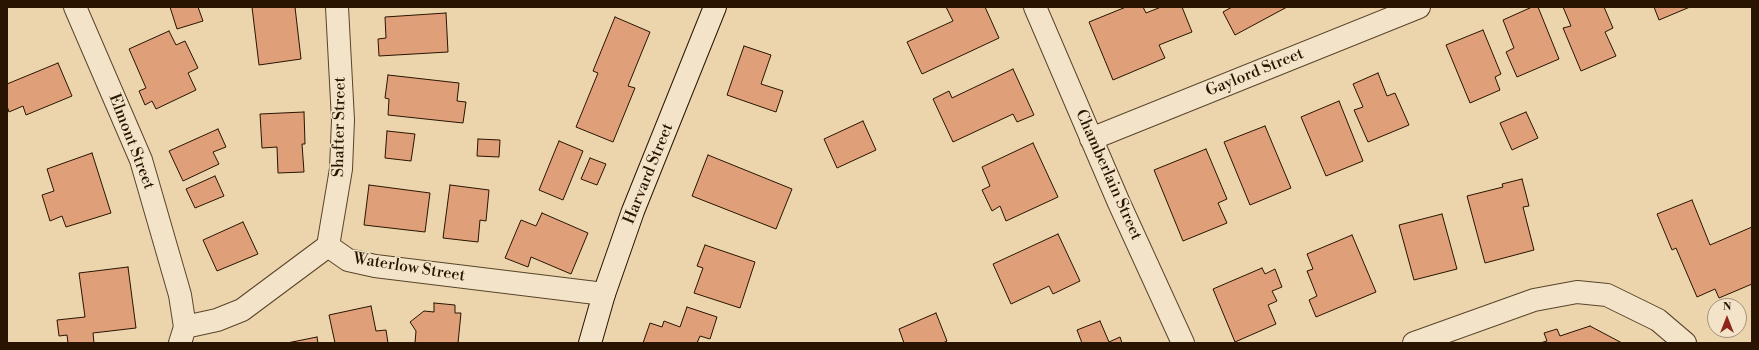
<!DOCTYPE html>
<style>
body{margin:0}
#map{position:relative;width:1759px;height:350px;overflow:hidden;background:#ecd5ac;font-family:"Libre Bodoni",serif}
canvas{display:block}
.frame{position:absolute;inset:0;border:8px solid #281400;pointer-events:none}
.north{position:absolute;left:1707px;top:298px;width:40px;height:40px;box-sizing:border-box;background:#f3e4c9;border:1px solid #a29179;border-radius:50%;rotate:0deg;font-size:11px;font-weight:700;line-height:16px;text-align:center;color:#281400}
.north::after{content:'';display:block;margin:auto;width:14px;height:18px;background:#8f2418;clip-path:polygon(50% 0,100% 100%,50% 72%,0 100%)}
</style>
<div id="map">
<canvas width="1759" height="350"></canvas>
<div class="frame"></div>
<div class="north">N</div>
</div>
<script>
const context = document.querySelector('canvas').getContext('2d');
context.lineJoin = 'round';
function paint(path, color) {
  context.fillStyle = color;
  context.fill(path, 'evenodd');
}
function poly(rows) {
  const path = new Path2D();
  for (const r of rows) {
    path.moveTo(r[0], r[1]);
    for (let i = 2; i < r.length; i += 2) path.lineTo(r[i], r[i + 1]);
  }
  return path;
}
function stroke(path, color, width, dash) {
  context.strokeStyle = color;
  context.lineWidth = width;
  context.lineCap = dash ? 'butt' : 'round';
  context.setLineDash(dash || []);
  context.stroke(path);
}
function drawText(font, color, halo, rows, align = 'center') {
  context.font = font + ' "Libre Bodoni",serif';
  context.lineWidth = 3;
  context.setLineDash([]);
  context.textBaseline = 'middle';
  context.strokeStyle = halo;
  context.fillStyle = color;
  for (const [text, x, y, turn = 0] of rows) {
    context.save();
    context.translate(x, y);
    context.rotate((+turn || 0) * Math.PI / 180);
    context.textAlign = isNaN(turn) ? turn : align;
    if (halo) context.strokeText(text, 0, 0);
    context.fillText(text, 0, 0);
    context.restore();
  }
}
const building = poly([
 [170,7,198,7,203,21,177,29,170,7],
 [252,7,295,7,301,59,259,65,252,7],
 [946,7,985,7,999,38,922,74,907,42,953,21,946,7],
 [1126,7,1143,7,1146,13,1161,7,1182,7,1192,32,1159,45,1165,58,1113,80,1089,22,1126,7],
 [1232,7,1287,7,1235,35,1223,12,1232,7],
 [1532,7,1538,7,1559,59,1517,77,1506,52,1514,48,1503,20,1532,7],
 [1563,7,1604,7,1613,28,1605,32,1616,56,1581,71,1563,28,1571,26,1563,7],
 [1654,7,1690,7,1659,20,1654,7],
 [446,13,448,52,379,56,378,39,386,38,385,17,446,13],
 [615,17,650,32,628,86,635,88,613,142,576,127,598,73,593,71,615,17],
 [1483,30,1501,74,1495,77,1500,90,1470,103,1446,45,1483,30],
 [169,31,176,45,185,41,198,68,188,73,196,90,156,109,152,101,145,105,139,91,146,88,129,49,169,31],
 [744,46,771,55,761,84,783,91,776,112,727,95,744,46],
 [58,63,72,96,26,115,23,106,9,112,7,106,7,84,58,63],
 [1013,69,1034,115,1017,122,1013,114,953,142,933,99,949,91,952,98,1013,69],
 [1378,73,1387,96,1395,93,1409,125,1368,142,1354,110,1363,107,1353,84,1378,73],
 [388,75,459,83,457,101,466,102,463,123,388,115,389,99,385,98,388,75],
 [1339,101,1363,161,1326,176,1301,117,1339,101],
 [304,112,305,144,302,144,304,172,278,173,277,147,262,148,260,114,304,112],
 [1526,112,1538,138,1512,150,1500,123,1526,112],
 [863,121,876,150,837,168,824,139,863,121],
 [1265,126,1291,188,1250,205,1224,142,1265,126],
 [218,129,226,147,213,152,219,164,183,181,169,151,218,129],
 [387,131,415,134,411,161,385,158,387,131],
 [478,139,500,140,499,157,477,156,478,139],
 [559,141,583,151,563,200,539,190,559,141],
 [1033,143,1058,197,1006,221,1000,206,992,211,982,190,990,186,982,167,1033,143],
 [1206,149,1227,199,1218,203,1227,223,1183,241,1154,170,1206,149],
 [92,153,111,213,66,227,62,216,50,221,42,195,54,191,47,169,92,153],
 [708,155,792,189,776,229,692,196,708,155],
 [590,158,606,164,597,185,581,179,590,158],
 [215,176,224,196,195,208,186,189,215,176],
 [1522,179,1529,206,1523,207,1534,250,1485,263,1467,196,1503,187,1502,184,1522,179],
 [369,185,430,193,425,232,364,225,369,185],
 [450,185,489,190,486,221,480,220,478,242,443,238,450,185],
 [1692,200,1710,245,1752,227,1752,284,1719,298,1715,289,1697,297,1676,248,1672,250,1657,214,1692,200],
 [542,213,588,233,571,274,531,257,528,267,505,258,521,220,536,226,542,213],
 [1442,214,1457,269,1414,280,1399,225,1442,214],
 [243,222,258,254,217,271,203,240,243,222],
 [1058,234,1080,281,1053,294,1049,286,1011,304,993,264,1058,234],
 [1352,235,1376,292,1316,317,1309,300,1317,296,1307,271,1313,269,1307,254,1352,235],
 [705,245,755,262,740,308,694,293,703,268,697,266,705,245],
 [128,267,136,328,93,333,94,343,68,343,67,335,59,336,57,320,85,317,79,273,128,267],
 [1262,268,1265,274,1275,269,1282,287,1272,291,1277,301,1268,305,1276,324,1235,342,1213,289,1262,268],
 [434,303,455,305,455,313,461,313,458,343,415,343,416,331,410,322,424,311,434,312,434,303],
 [371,306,376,331,386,330,388,343,335,343,329,315,371,306],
 [687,307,717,317,710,339,700,336,697,343,643,343,650,323,662,327,664,321,680,327,687,307],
 [936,313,947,341,943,343,904,343,899,329,936,313],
 [1100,321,1109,342,1120,337,1122,343,1082,343,1077,330,1100,321],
 [1590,326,1622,343,1540,343,1547,341,1544,333,1557,329,1560,336,1590,326],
 [317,337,318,343,287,343,317,337]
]);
const street = poly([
 [75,7,141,160,180,295,185,327,180,343],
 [1035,7,1119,203,1183,343],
 [1091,139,1419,7],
 [328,246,348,260,375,266,604,294],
 [328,246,341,169,343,120,337,7],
 [185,327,217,320,242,310,328,246],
 [1414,343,1534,300,1577,292,1607,295,1658,320,1685,343]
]);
const secondary = poly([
 [590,343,604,294,633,211,715,7]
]);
const streetNames = [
 ["Gaylord Street",1255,73,-22],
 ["Shafter Street",340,127,-89],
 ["Elmont Street",131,142,69],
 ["Harvard Street",649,174,-68],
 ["Chamberlain Street",1108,175,66],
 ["Waterlow Street",409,268,9]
];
paint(building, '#de9f79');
stroke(building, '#281400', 1);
stroke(street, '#59442b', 24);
stroke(secondary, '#281400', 24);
stroke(street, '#f3e4c9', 22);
stroke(secondary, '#f3e4c9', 22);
drawText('16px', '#281400', '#f3e4c9', streetNames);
</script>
